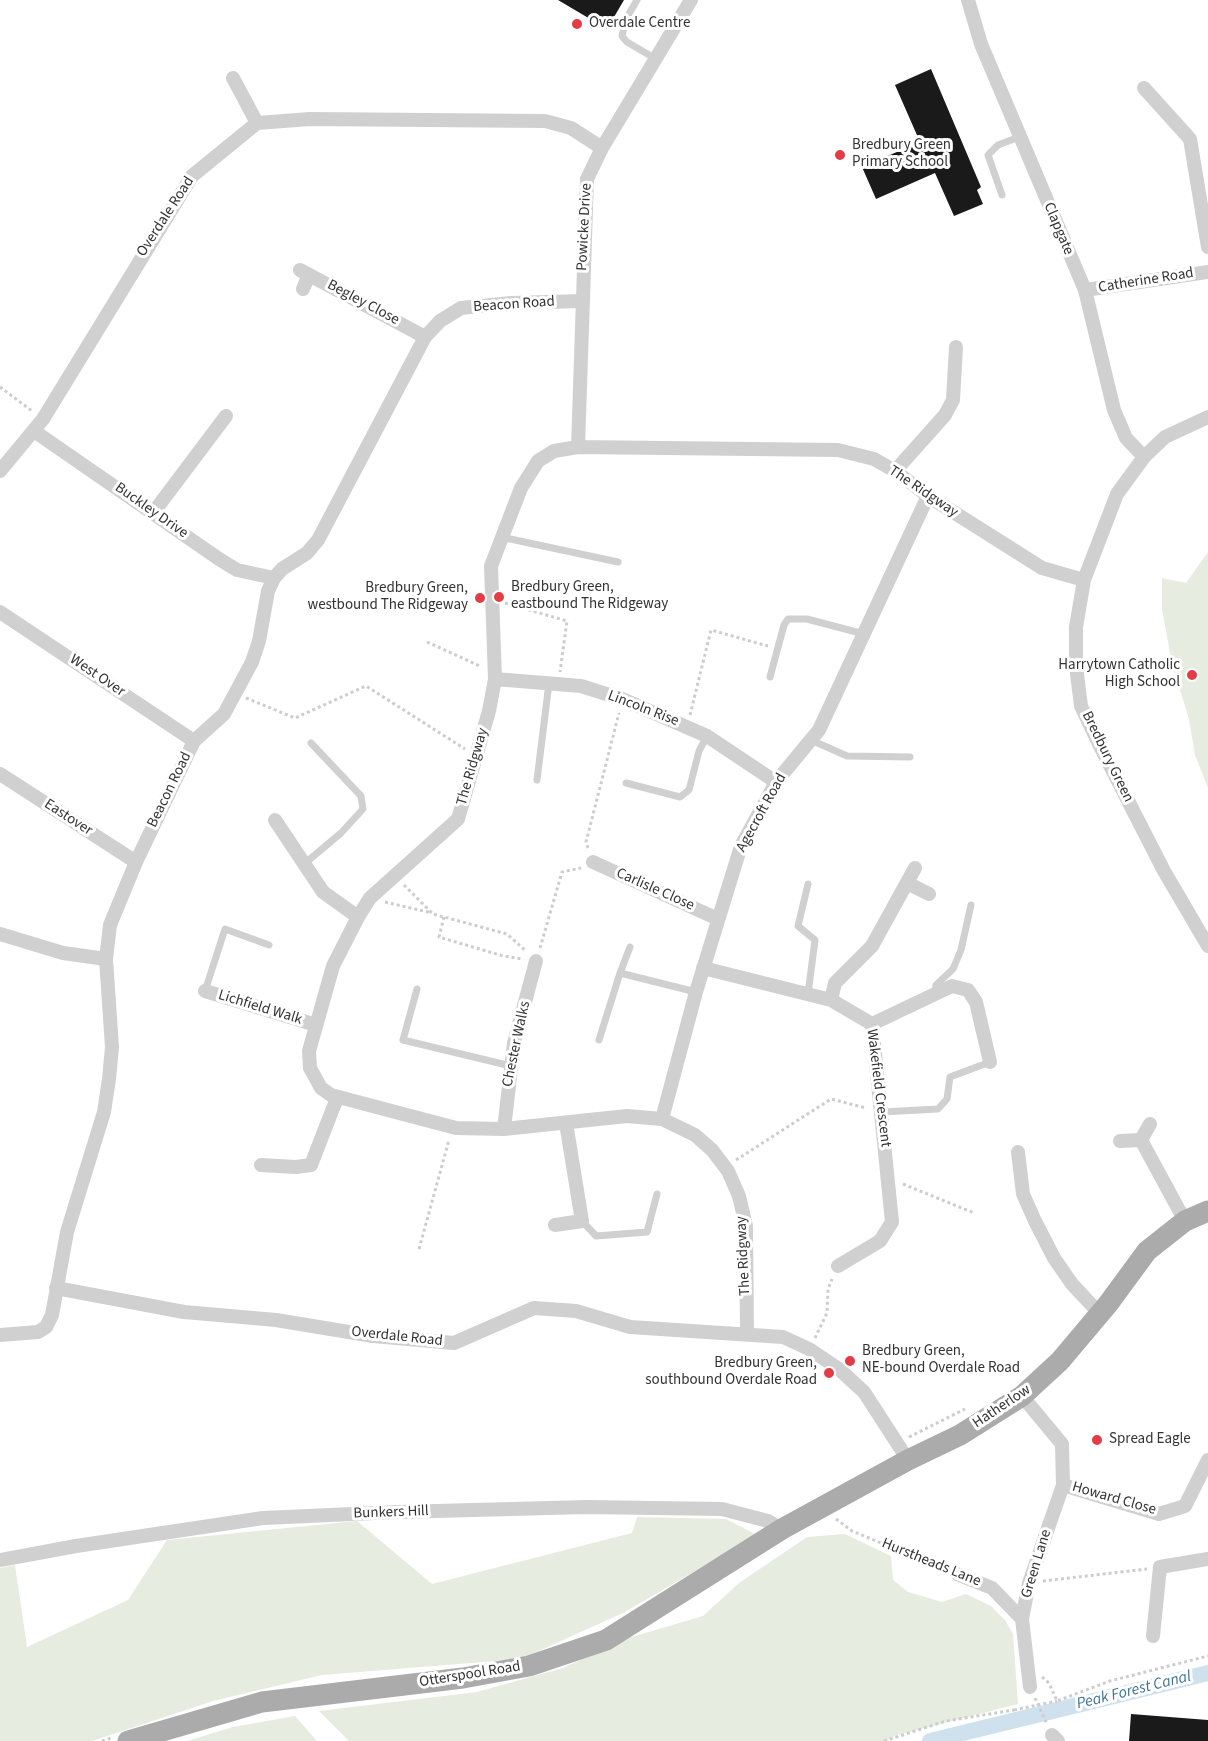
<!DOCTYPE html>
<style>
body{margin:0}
canvas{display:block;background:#fff}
</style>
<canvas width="1208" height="1741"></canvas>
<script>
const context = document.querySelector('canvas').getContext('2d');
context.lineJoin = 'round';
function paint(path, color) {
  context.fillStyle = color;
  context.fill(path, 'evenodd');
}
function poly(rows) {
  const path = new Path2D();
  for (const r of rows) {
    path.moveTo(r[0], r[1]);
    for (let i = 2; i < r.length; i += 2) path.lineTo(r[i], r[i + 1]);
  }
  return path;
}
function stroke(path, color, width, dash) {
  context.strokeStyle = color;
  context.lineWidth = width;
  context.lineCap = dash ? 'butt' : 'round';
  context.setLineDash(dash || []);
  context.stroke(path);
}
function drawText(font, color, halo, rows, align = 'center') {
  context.font = font + ' "Source Sans 3",sans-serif';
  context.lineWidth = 6;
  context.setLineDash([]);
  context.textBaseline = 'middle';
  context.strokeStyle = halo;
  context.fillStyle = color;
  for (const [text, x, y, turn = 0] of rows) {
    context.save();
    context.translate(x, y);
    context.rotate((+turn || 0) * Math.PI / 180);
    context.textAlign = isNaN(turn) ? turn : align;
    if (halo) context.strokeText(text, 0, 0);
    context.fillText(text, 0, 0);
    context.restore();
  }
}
const green = poly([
 [1208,552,1208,788,1195,755,1189,719,1172,664,1162,609,1162,578,1186,583],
 [637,1517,726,1519,757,1535,623,1613,521,1659,322,1675,213,1701,92,1741,0,1741,0,1568,15,1565,27,1647,128,1600,167,1540,357,1521,432,1584,632,1533],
 [845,1534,891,1556,893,1580,908,1592,942,1602,966,1594,991,1606,1005,1620,1013,1634,1018,1704,897,1735,886,1741,349,1741,319,1711,477,1692,563,1668,628,1638,703,1616,739,1583,807,1537],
 [295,1716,317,1741,187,1741,233,1727]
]);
const canal = poly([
 [930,1741,1208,1673]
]);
const building = poly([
 [558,0,624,0,607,29],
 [931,69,981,187,977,190,983,204,954,216,935,173,876,199,862,167,920,142,895,85],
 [1131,1714,1208,1720,1208,1741,1129,1741]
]);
const path = poly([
 [0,387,32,411],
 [505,603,567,621,560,672],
 [427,642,480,666],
 [246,698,295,718,366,686,465,749],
 [690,715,711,630,768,646],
 [588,848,586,842,619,713],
 [404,885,433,914,507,934,526,951],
 [385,902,432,913],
 [444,917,439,937,503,956,523,959],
 [540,948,562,872,581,868],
 [736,1160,831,1099,866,1108],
 [903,1184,974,1213],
 [419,1249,449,1140],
 [815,1338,827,1313,828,1289,832,1279],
 [909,1437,965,1409],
 [836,1519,852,1531,944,1569],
 [1043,1581,1147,1569],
 [1042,1677,1049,1683,1057,1701,1110,1681,1208,1656],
 [1035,1698,1046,1722],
 [102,1741,111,1738],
 [884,1741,946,1721,1014,1710]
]);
const lane = poly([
 [637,0,626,19,622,36,627,42,656,59],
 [1002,195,988,155,998,145,1019,137],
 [501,537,618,562],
 [770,677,784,625,788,619,807,619,864,634],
 [811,740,847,756,910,757],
 [537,780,549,683],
 [626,783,680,797,689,790,699,751,707,736],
 [303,865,341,833,363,809,361,796,311,743],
 [808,884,798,926,815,940,808,994],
 [620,973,630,947],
 [417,989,403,1040,511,1066],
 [205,991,225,929,269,945],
 [935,994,936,985,953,969,961,950,971,905],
 [599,1040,620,973,696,992],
 [882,1112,938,1109,947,1099,950,1077,990,1062],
 [582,1221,596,1236,647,1232,657,1194]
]);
const street = poly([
 [968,0,981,44,1085,290,1114,410,1126,438,1144,457],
 [233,78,257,123],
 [1144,88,1190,139,1208,247],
 [300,270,425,337],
 [303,289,309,275],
 [1085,290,1208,272],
 [1208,417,1165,437,1144,457,1117,494,1084,580,1076,627,1076,666,1081,706,1099,744,1164,871,1208,946],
 [34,431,219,559,237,570,274,578],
 [578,447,587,179,602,148,691,0],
 [0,471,43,419,192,176,257,123,310,119,545,121,571,128,602,148],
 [895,471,945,415,953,400,956,347],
 [153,513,226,416],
 [0,612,194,741],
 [495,679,581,686,622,699,707,736,776,782],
 [0,774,136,862],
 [275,820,323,892,358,917],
 [593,862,718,919],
 [907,883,929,894],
 [0,934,63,953,106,959],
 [703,968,831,1000,872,1024,892,1222,880,1241,838,1266],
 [205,991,316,1025],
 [831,1000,835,983,872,946,915,868],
 [872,1024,952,986,968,990,976,1002,990,1062],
 [662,1119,696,992,741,846,776,782,819,730,928,496],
 [504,1129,514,1043,536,961],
 [1141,1140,1185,1221],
 [1120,1141,1141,1140,1150,1124],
 [1018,1152,1023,1194,1035,1221,1054,1258,1072,1284,1100,1314],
 [261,1165,296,1167,311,1165,337,1098],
 [555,1225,582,1221,566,1123],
 [56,1288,184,1312,276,1320,373,1336,454,1343,534,1308,576,1311,630,1327,783,1337,809,1349,839,1369,864,1392,908,1460],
 [747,1332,746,1226,739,1196,728,1171,712,1150,695,1135,662,1119,627,1116,504,1129,456,1128,331,1095,321,1088,310,1068,309,1051,333,966,358,917,370,898,458,819,489,711,495,679,491,566,521,488,538,461,554,451,578,447,838,450,874,459,895,471,928,496,1042,568,1084,580],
 [0,1335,38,1332,46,1327,52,1315,67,1232,104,1112,109,1079,112,1047,106,959,110,925,136,862,194,741,224,714,252,662,259,641,268,591,274,578,282,569,307,553,318,540,425,337,440,321,461,308,511,303,582,301],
 [1022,1396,1062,1444,1063,1485,1029,1583,1022,1619,1030,1687],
 [1063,1485,1159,1514,1185,1506,1208,1460],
 [0,1560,76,1546,263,1518,398,1512,587,1507,722,1509,768,1521,782,1529],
 [957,1574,992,1588,1022,1619],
 [1153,1636,1160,1567,1208,1559],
 [1052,1735,1058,1741]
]);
const primary = poly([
 [128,1741,262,1702,463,1678,529,1666,606,1640,782,1529,908,1460,960,1435,1022,1396,1060,1361,1108,1304,1147,1251,1185,1221,1208,1211]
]);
const pathBridge = poly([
 [1014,1710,1057,1701]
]);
const markers = [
 [577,24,6,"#e33c46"],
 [840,155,6,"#e33c46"],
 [499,597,6,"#e33c46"],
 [480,598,6,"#e33c46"],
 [1192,675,6,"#e33c46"],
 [850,1361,6,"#e33c46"],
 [829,1373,6,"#e33c46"],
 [1097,1440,6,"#e33c46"]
];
const poiNames = [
 ["Overdale Centre",589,24],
 ["Bredbury Green",852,146],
 ["Primary School",852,163],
 ["Bredbury Green,",511,588],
 ["eastbound The Ridgeway",511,605],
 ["Bredbury Green,",468,589,"right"],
 ["westbound The Ridgeway",468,606,"right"],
 ["Harrytown Catholic",1180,666,"right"],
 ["High School",1180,683,"right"],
 ["Bredbury Green,",862,1352],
 ["NE-bound Overdale Road",862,1369],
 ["Bredbury Green,",817,1364,"right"],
 ["southbound Overdale Road",817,1381,"right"],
 ["Spread Eagle",1109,1440]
];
const streetNames = [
 ["Overdale Road",166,217,-57],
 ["Powicke Drive",585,227,-87],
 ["Clapgate",1058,229,67],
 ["Catherine Road",1146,281,-9],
 ["Begley Close",363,303,28],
 ["Beacon Road",514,305,-4],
 ["The Ridgway",923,492,34],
 ["Buckley Drive",151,511,35],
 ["West Over",97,676,34],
 ["Lincoln Rise",643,709,21],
 ["Bredbury Green",1107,757,64],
 ["The Ridgway",473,767,-74],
 ["Beacon Road",170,790,-64],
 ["Agecroft Road",762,813,-61],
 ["Eastover",68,818,33],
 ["Carlisle Close",655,890,24],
 ["Lichfield Walk",260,1008,17],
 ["Chester Walks",517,1044,-78],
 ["Wakefield Crescent",878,1088,83],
 ["The Ridgway",744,1256,-93],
 ["Overdale Road",397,1337,6],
 ["Hatherlow",1002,1407,-34],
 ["Howard Close",1114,1499,16],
 ["Bunkers Hill",391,1513,-2],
 ["Hurstheads Lane",931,1563,22],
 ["Green Lane",1037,1564,-73],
 ["Otterspool Road",470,1675,-9]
];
const waterNames = [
 ["Peak Forest Canal",1134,1691,-14]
];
paint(green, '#e6ecdf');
stroke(canal, '#cfe1ed', 16);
paint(building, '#1a1a1a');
stroke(path, '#cdcdcd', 3, [3, 3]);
stroke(lane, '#d0d0d0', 7);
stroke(street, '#d0d0d0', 14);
stroke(primary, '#ababab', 21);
stroke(pathBridge, '#cdcdcd', 3, [3, 3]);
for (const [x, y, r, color] of markers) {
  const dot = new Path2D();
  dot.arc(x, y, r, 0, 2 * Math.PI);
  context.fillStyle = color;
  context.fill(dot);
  stroke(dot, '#fff', 2);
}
drawText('15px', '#333', '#fff', poiNames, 'left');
drawText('15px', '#333', '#fff', streetNames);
drawText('italic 16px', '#407495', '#fff', waterNames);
</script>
